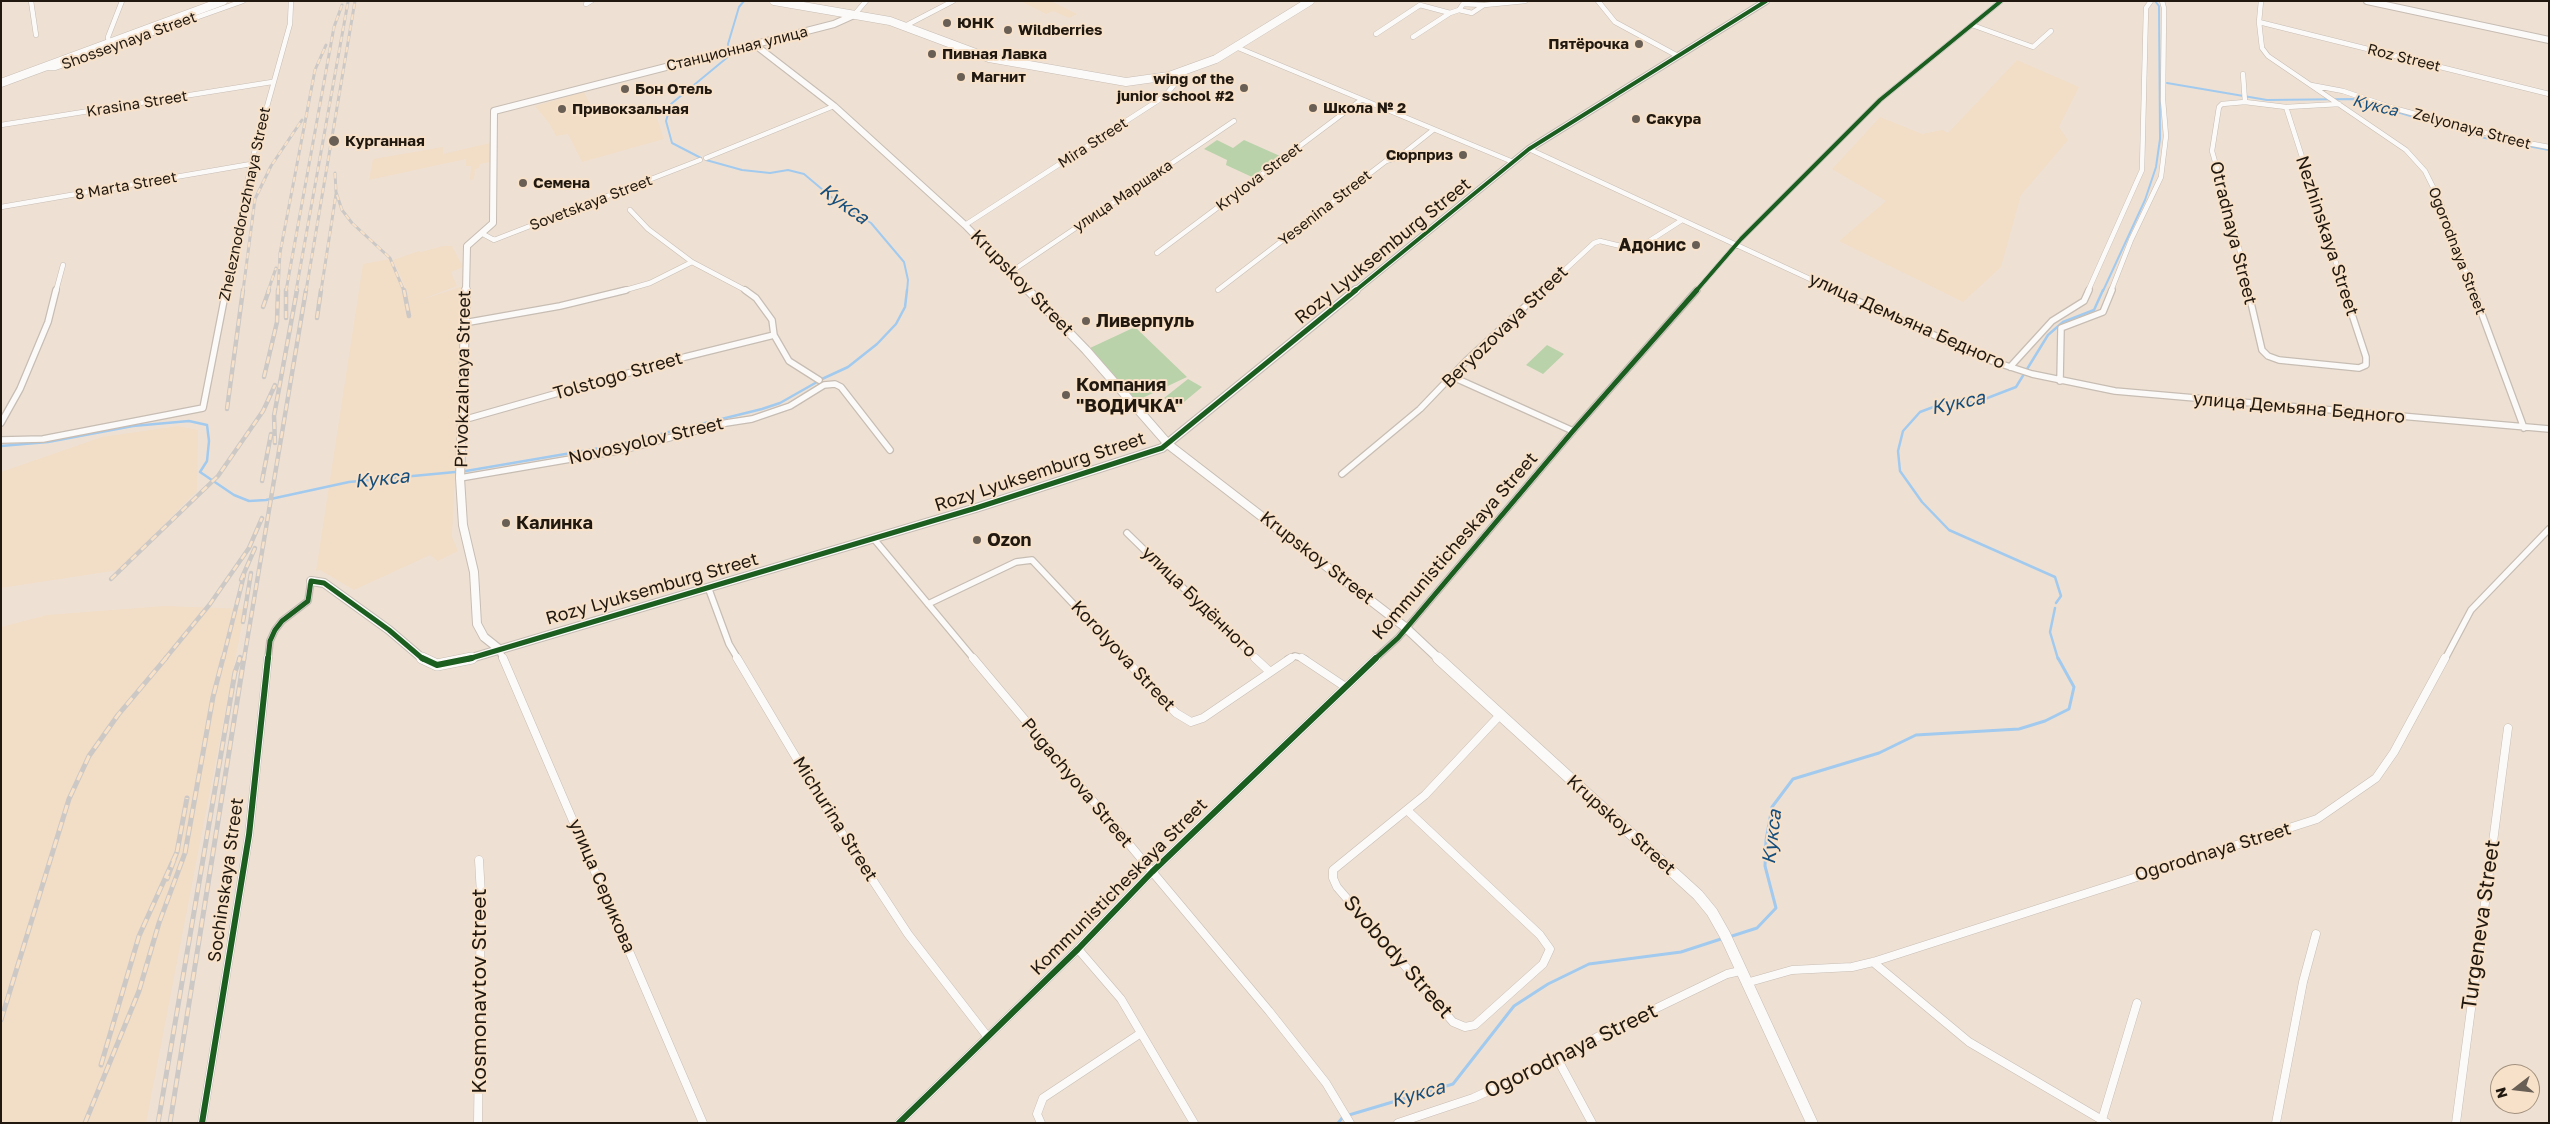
<!DOCTYPE html>
<meta charset="utf-8">
<style>
body{margin:0}
#map{position:relative;width:2550px;height:1124px;overflow:hidden;background:#eee1d4;font-family:"Golos Text",sans-serif}
canvas{display:block}
.frame{position:absolute;inset:0;border:2px solid #211910;pointer-events:none}
.north{position:absolute;left:2490px;top:1064px;width:50px;height:50px;box-sizing:border-box;background:#f8e1c9;border:1px solid #a2917f;border-radius:50%;rotate:254deg;font-size:14px;font-weight:700;line-height:20px;text-align:center;color:#211910}
.north::after{content:'';display:block;margin:auto;width:18px;height:22px;background:#695f55;clip-path:polygon(50% 0,100% 100%,50% 72%,0 100%)}
</style>
<div id="map">
<canvas width="2550" height="1124"></canvas>
<div class="frame"></div>
<div class="north">N</div>
</div>
<script>
const context = document.querySelector('canvas').getContext('2d');
context.lineJoin = 'round';
function paint(path, color) {
  context.fillStyle = color;
  context.fill(path, 'evenodd');
}
function poly(rows) {
  const path = new Path2D();
  for (const r of rows) {
    path.moveTo(r[0], r[1]);
    for (let i = 2; i < r.length; i += 2) path.lineTo(r[i], r[i + 1]);
  }
  return path;
}
function stroke(path, color, width, dash) {
  context.strokeStyle = color;
  context.lineWidth = width;
  context.lineCap = dash ? 'butt' : 'round';
  context.setLineDash(dash || []);
  context.stroke(path);
}
function drawText(font, color, halo, rows, align = 'center') {
  context.font = font + ' "Golos Text",sans-serif';
  context.lineWidth = 4;
  context.setLineDash([]);
  context.textBaseline = 'middle';
  context.strokeStyle = halo;
  context.fillStyle = color;
  for (const [text, x, y, turn = 0] of rows) {
    context.save();
    context.translate(x, y);
    context.rotate((+turn || 0) * Math.PI / 180);
    context.textAlign = isNaN(turn) ? turn : align;
    if (halo) context.strokeText(text, 0, 0);
    context.fillText(text, 0, 0);
    context.restore();
  }
}
const built = poly([
 [1020,1,1051,1,1077,14,1069,18,1053,11,1046,14],
 [2017,60,2079,87,2059,127,2068,140,2021,195,2001,267,1963,302,1839,241,1886,201,1832,169,1880,117,1922,134,1942,130,1948,133],
 [584,92,594,112,608,109,610,115,652,104,664,139,582,162,568,134,556,136,549,123,535,106],
 [490,143,490,162,480,164,479,168,475,169,474,179,470,180,471,166,466,166,466,159,369,180,373,159,443,147,443,154],
 [443,246,452,246,463,267,451,272,457,286,417,301,464,286,452,537,458,551,438,561,430,555,354,590,320,570,316,571,363,264,390,259,413,303,393,260,419,251,421,252],
 [178,426,198,430,197,491,119,570,1,588,1,472,102,437],
 [164,606,245,609,146,1123,1,1123,1,627,47,615]
]);
const green = poly([
 [1217,140,1233,148,1244,140,1280,156,1252,177,1226,165,1227,160,1204,149],
 [1135,327,1187,377,1136,401,1090,348],
 [1547,345,1564,354,1543,374,1526,365],
 [1188,379,1202,387,1178,407,1164,398]
]);
const streamFar2 = poly([
 [2167,83,2267,100,2353,99,2485,138,2549,150],
 [701,158,672,143,666,121,671,104,729,56,728,44,739,7,744,1],
 [706,160,742,170,770,173,788,170,804,174,836,201,871,223,904,262,908,280,907,291],
 [2103,291,2145,200,2156,167,2160,139,2159,6,2155,1]
]);
const streamFar1 = poly([
 [822,379,848,367,877,344,896,324,905,307,907,290],
 [1,446,48,442,133,426,189,421,207,425,209,441,207,461,200,472,234,495,249,501,266,500,349,482,466,471,612,446,762,409,780,403,817,382],
 [2056,603,2061,596,2055,577,1949,530,1922,502,1900,471,1898,451,1903,431,1920,412,1944,403,1977,402,2016,387,2048,335,2063,322,2094,310,2103,290],
 [2055,608,2050,632,2058,659]
]);
const stream = poly([
 [1729,937,1757,928,1776,908,1765,866,1766,840,1772,807,1793,779,1879,753,1916,735,2019,729,2045,721,2069,709,2074,687,2058,658],
 [1349,1115,1453,1084,1514,1006,1548,984,1589,964,1681,952,1724,938],
 [1338,1123,1343,1117]
]);
const streetFar2 = poly([
 [31,1,36,35],
 [1598,1,1615,22,1676,55],
 [2261,1,2259,22,2262,48,2268,56,2406,150,2425,171,2440,201,2473,291],
 [586,4,591,1],
 [1459,10,1472,13,1484,5],
 [854,15,866,1],
 [2259,22,2549,94],
 [1972,25,2033,47,2051,31],
 [905,26,953,1],
 [1376,34,1420,5,1450,13,1459,10,1463,4,1484,5,1525,1],
 [1413,37,1450,13],
 [109,43,108,37,122,1],
 [1236,47,1513,162],
 [47,68,55,68,243,1],
 [2243,74,2245,102],
 [2311,85,2343,91,2393,108,2512,140,2549,147],
 [2286,107,2345,291],
 [2286,107,2339,104],
 [1,125,272,82],
 [1529,149,1836,291],
 [706,158,834,106],
 [1,207,251,164],
 [630,210,648,229,692,262,747,291],
 [965,225,1165,96,1174,85,1169,76],
 [483,234,494,240,700,160],
 [1157,253,1361,100],
 [1012,271,1234,121],
 [1218,290,1386,161,1399,157,1433,130],
 [56,291,63,265],
 [226,291,251,164,290,24,291,1],
 [622,291,650,283,692,262],
 [1542,291,1594,243,1600,241,1633,249,1640,247,1682,220],
 [1696,291,1741,239,1880,100,2001,1],
 [2088,291,2142,170,2146,8,2151,1],
 [2111,291,2131,240,2161,177,2166,136,2163,100,2164,8,2162,1],
 [2249,291,2237,239,2212,151,2219,107,2222,104,2245,102,2286,107]
]);
const streetFar1 = poly([
 [745,290,756,298,772,320,774,335,789,361,819,380],
 [1833,290,1992,361,2032,374,2115,391,2549,429],
 [2248,290,2262,350,2268,356,2279,360,2359,368,2366,365,2366,357,2344,290],
 [2473,290,2524,428],
 [464,323,560,306,626,290],
 [2010,367,2052,321,2084,301,2089,290],
 [1453,377,1573,431],
 [2060,381,2061,328,2103,312,2112,290],
 [463,420,685,357,774,335],
 [1,423,20,389,48,322,56,290],
 [1,440,43,439,203,408,226,290],
 [1342,474,1420,409,1466,361,1543,290],
 [460,478,623,450,726,423,752,419,790,406,824,385,835,384,841,387,890,450],
 [1127,533,1256,659],
 [874,539,974,659],
 [708,587,729,644,738,659],
 [928,604,1016,562,1032,560,1125,659],
 [499,649,503,659],
 [268,659,270,641,275,630,282,621,308,601,311,581],
 [1288,659,1295,656,1305,659],
 [1375,659,1398,638,1573,431,1697,290],
 [2445,659,2471,610,2549,529]
]);
const street = poly([
 [503,658,703,1123],
 [737,658,832,818,908,934,987,1036],
 [973,658,1269,1011,1326,1083,1350,1123],
 [1124,658,1176,713,1191,722,1203,718,1291,658],
 [1255,658,1269,671],
 [1302,658,1344,686],
 [1408,811,1540,935,1550,949,1543,964,1475,1025,1465,1027,1453,1022,1337,887,1333,878,1333,870,1425,795,1500,715],
 [1078,949,1121,999,1194,1123],
 [1873,962,1969,1042,2107,1123],
 [1746,983,1792,970,1852,967,1873,962,2317,819,2376,778,2394,752,2445,658],
 [1558,1060,1592,1123],
 [202,1123,249,835,268,658],
 [478,1123,481,895,479,860],
 [899,1123,1078,949,1152,872,1376,658],
 [1041,1123,1037,1114,1043,1098,1141,1033],
 [1398,1123,1473,1098,1558,1060,1599,1036,1727,974,1740,971],
 [2101,1123,2137,1003],
 [2276,1123,2303,982,2316,934],
 [2456,1123,2508,728]
]);
const secondaryFar2 = poly([
 [2367,1,2549,40],
 [754,44,834,106,965,225,1029,291],
 [466,291,467,246,493,223,494,111,834,24,854,15],
 [1355,291,1529,149,1766,1]
]);
const secondaryFar1 = poly([
 [466,290,460,478,463,525,474,572,477,624,484,637,499,649],
 [1028,290,1086,350,1169,445,1405,627,1439,659],
 [311,581,324,583,389,630,423,659],
 [468,659,976,508,1162,448,1356,290]
]);
const secondary = poly([
 [422,658,437,665,472,658],
 [1438,658,1698,895,1712,912,1725,935,1812,1123]
]);
const primary = poly([
 [774,1,890,21,989,58,1126,82,1169,76,1216,59,1310,1],
 [1,83,223,1]
]);
const railFar2 = poly([
 [335,173,336,192,342,210,352,223,390,258,404,291],
 [243,291,255,199,271,166,302,120],
 [268,291,276,268],
 [278,291,280,253,315,70,326,45],
 [286,291,334,27,342,5],
 [296,291,348,2],
 [306,291,355,1],
 [321,291,336,194]
]);
const railFar1 = poly([
 [404,290,409,316],
 [263,307,269,290],
 [286,318,286,290],
 [317,318,321,290],
 [264,377,277,322,278,290],
 [227,409,243,290],
 [275,443,274,416,297,290],
 [262,481,271,434],
 [111,579,218,476,263,411,275,385],
 [241,580,255,548],
 [243,622,251,573],
 [165,659,210,604,249,548,262,518],
 [223,659,244,575],
 [239,659,240,657],
 [244,659,306,290]
]);
const rail = poly([
 [177,852,187,798],
 [1,1020,69,799,89,756,118,715,166,658],
 [101,1065,139,936,177,852,167,879],
 [85,1123,139,991,159,923,185,853,213,697,223,658],
 [158,1123,235,672,240,658],
 [170,1123,244,658]
]);
const cyclewayFar2 = poly([
 [1355,291,1529,149,1766,1],
 [1696,291,1741,239,1880,100,2001,1]
]);
const cyclewayFar1 = poly([
 [268,659,270,641,275,630,282,621,308,601,311,581,324,583,389,630,423,659],
 [468,659,976,508,1162,448,1356,290],
 [1375,659,1398,638,1573,431,1697,290]
]);
const cycleway = poly([
 [422,658,437,665,472,658],
 [202,1123,249,835,268,658],
 [899,1123,1078,949,1152,872,1376,658]
]);
const markers = [
 [947,23,5,"#695f55"],
 [1008,30,5,"#695f55"],
 [1639,44,5,"#695f55"],
 [932,54,5,"#695f55"],
 [961,77,5,"#695f55"],
 [1244,88,5,"#695f55"],
 [625,89,5,"#695f55"],
 [1313,108,5,"#695f55"],
 [562,109,5,"#695f55"],
 [1636,119,5,"#695f55"],
 [334,141,6,"#695f55"],
 [1463,155,5,"#695f55"],
 [523,183,5,"#695f55"],
 [1696,245,5,"#695f55"],
 [1086,321,5,"#695f55"],
 [1066,395,5,"#695f55"],
 [506,523,5,"#695f55"],
 [977,540,5,"#695f55"]
];
const farPoinames = [
 ["ЮНК",957,23],
 ["Wildberries",1018,30],
 ["Пятёрочка",1629,44,"right"],
 ["Пивная Лавка",942,54],
 ["Магнит",971,77],
 ["wing of the",1234,79,"right"],
 ["junior school #2",1234,96,"right"],
 ["Бон Отель",635,89],
 ["Школа № 2",1323,108],
 ["Привокзальная",572,109],
 ["Сакура",1646,119],
 ["Курганная",345,141],
 ["Сюрприз",1453,155,"right"],
 ["Семена",533,183]
];
const farStreetnames = [
 ["Shosseynaya Street",129,41,-20],
 ["Станционная улица",737,49,-14],
 ["Roz Street",2404,58,14],
 ["Krasina Street",137,104,-9],
 ["Zelyonaya Street",2472,129,15],
 ["Mira Street",1093,143,-33],
 ["Krylova Street",1259,177,-37],
 ["8 Marta Street",126,186,-10],
 ["улица Маршака",1123,196,-34],
 ["Sovetskaya Street",591,203,-21],
 ["Zheleznodorozhnaya Street",245,204,-78],
 ["Yesenina Street",1325,208,-38],
 ["Ogorodnaya Street",2457,251,69]
];
const farWaternames = [
 ["Кукса",2375,106,14]
];
const streetNames = [
 ["Otradnaya Street",2233,233,76],
 ["Nezhinskaya Street",2327,236,72],
 ["Rozy Lyuksemburg Street",1383,251,-39],
 ["Krupskoy Street",1022,283,46],
 ["улица Демьяна Бедного",1907,321,24],
 ["Beryozovaya Street",1505,327,-44],
 ["Tolstogo Street",618,376,-16],
 ["Privokzalnaya Street",463,379,-89],
 ["улица Демьяна Бедного",2299,408,5],
 ["Novosyolov Street",646,441,-13],
 ["Rozy Lyuksemburg Street",1040,472,-18],
 ["Kommunisticheskaya Street",1455,546,-49],
 ["Krupskoy Street",1317,558,38],
 ["Rozy Lyuksemburg Street",652,589,-16],
 ["улица Будённого",1199,602,44],
 ["Korolyova Street",1123,656,47],
 ["Pugachyova Street",1077,783,50],
 ["Michurina Street",835,819,58],
 ["Krupskoy Street",1621,825,42],
 ["Ogorodnaya Street",2213,852,-17],
 ["Sochinskaya Street",226,880,-82],
 ["улица Серикова",602,886,67],
 ["Kommunisticheskaya Street",1119,887,-45]
];
const poiNames = [
 ["Адонис",1686,245,"right"],
 ["Ливерпуль",1096,321],
 ["Компания",1076,385],
 ["\"ВОДИЧКА\"",1076,406],
 ["Калинка",516,523],
 ["Ozon",987,540]
];
const waterNames = [
 ["Кукса",844,204,36],
 ["Кукса",1958,403,-12],
 ["Кукса",382,479,-6],
 ["Кукса",1772,837,-83],
 ["Кукса",1418,1094,-16]
];
const nearStreetnames = [
 ["Turgeneva Street",2481,925,-82],
 ["Svobody Street",1398,957,49],
 ["Kosmonavtov Street",479,991,-90],
 ["Ogorodnaya Street",1571,1051,-26]
];
paint(built, '#f2ddc6');
paint(green, '#b9d2aa');
stroke(streamFar2, '#a2caee', 2);
stroke(streamFar1, '#a2caee', 2.5);
stroke(stream, '#a2caee', 3);
stroke(streetFar2, '#c7bdb3', 5.5);
stroke(streetFar1, '#c7bdb3', 8);
stroke(street, '#c7bdb3', 9);
stroke(secondaryFar2, '#c7bdb3', 8);
stroke(secondaryFar1, '#c7bdb3', 10);
stroke(secondary, '#c7bdb3', 12);
stroke(primary, '#c7bdb3', 9);
stroke(streetFar2, '#fcfaf9', 4.5);
stroke(streetFar1, '#fcfaf9', 5.5);
stroke(street, '#fcfaf9', 8);
stroke(secondaryFar2, '#fcfaf9', 6);
stroke(secondaryFar1, '#fcfaf9', 8);
stroke(secondary, '#fcfaf9', 11);
stroke(primary, '#fcfaf9', 8);
stroke(railFar2, '#ccc8c5', 3);
stroke(railFar1, '#ccc8c5', 4.5);
stroke(rail, '#ccc8c5', 5);
stroke(railFar2, '#f8e1c9', 2, [5.5]);
stroke(railFar1, '#f8e1c9', 2.5, [7]);
stroke(rail, '#f8e1c9', 3, [9]);
stroke(cyclewayFar2, '#1b5e20', 4);
stroke(cyclewayFar1, '#1b5e20', 5);
stroke(cycleway, '#1b5e20', 6);
for (const [x, y, r, color] of markers) {
  const dot = new Path2D();
  dot.arc(x, y, r, 0, 2 * Math.PI);
  context.fillStyle = color;
  context.fill(dot);
  stroke(dot, '#f8e1c9', 2);
}
drawText('bold 15px', '#211910', '#f8e1c9', farPoinames, 'left');
drawText('15px', '#211910', '#f8e1c9', farStreetnames);
drawText('italic 16px', '#154e7c', '#f8e1c9', farWaternames);
drawText('18px', '#211910', '#f8e1c9', streetNames);
drawText('bold 18px', '#211910', '#f8e1c9', poiNames, 'left');
drawText('italic 19px', '#154e7c', '#f8e1c9', waterNames);
drawText('21px', '#211910', '#f8e1c9', nearStreetnames);
</script>
